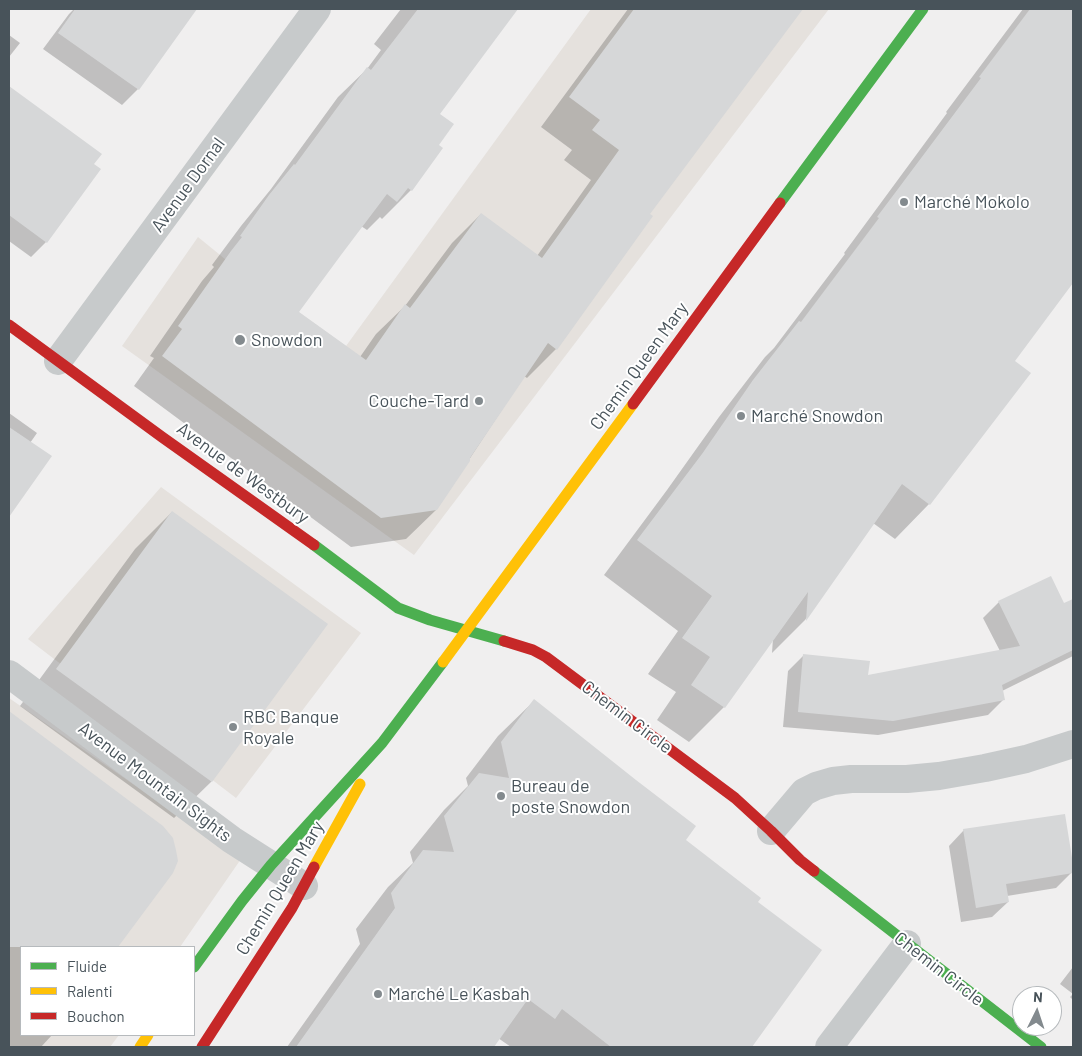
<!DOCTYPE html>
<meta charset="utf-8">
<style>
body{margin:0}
#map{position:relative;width:1082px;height:1056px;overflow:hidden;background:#f0efef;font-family:Barlow,sans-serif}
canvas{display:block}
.frame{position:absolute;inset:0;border:10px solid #48535a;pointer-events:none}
.legend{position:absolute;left:20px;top:946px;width:175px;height:90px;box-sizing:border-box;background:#fff;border:1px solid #b6babd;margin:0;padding:6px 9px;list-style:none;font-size:15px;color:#48535a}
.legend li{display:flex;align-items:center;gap:10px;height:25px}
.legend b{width:25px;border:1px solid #b6babd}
.north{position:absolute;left:1012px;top:986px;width:50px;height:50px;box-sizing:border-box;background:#fff;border:1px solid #b6babd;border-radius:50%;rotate:4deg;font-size:14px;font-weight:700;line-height:20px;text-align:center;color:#48535a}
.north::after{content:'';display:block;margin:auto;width:18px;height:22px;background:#838a8e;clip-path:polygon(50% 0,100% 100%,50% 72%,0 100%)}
</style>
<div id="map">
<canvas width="1082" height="1056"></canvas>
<div class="frame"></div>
<ul class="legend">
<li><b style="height:6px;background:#4caf50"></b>Fluide</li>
<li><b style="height:6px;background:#ffc107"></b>Ralenti</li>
<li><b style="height:6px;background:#c62828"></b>Bouchon</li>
</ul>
<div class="north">N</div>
</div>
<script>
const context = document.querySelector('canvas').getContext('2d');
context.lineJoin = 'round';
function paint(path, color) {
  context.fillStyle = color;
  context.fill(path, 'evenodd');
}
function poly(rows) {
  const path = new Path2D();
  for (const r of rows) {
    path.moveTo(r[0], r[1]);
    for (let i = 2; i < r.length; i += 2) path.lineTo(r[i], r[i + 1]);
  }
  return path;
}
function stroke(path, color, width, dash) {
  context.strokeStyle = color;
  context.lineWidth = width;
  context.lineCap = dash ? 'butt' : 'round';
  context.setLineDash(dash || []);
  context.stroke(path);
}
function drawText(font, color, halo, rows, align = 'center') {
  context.font = font + ' Barlow,sans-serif';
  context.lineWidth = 4;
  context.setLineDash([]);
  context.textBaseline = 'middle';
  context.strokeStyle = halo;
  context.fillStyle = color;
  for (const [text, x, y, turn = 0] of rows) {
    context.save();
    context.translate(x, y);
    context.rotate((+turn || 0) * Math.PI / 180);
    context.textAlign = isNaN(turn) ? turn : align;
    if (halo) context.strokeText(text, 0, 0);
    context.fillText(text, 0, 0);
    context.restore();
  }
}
const commercial = poly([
 [591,9,829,9,414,555,122,346,198,237,225,259,346,346],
 [161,487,361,633,236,798,28,639],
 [9,698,241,859,180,947,21,947,21,1035,119,1035,110,1047,9,1047]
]);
const shadow = poly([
 [74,9,196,9,138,89,122,105,43,49,69,14],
 [401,9,517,9,438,114,438,146,411,190,382,219,380,217,367,230,361,226,297,312,360,357,376,334,405,306,452,243,481,214,537,256,591,180,564,160,572,150,541,127,628,9,801,9,649,214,556,349,527,378,524,376,436,510,406,539,351,547,134,386,154,358,150,356,202,281,214,267,212,265,241,226,271,189,338,97,367,69,381,50,374,44],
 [1023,9,1073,9,1073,281,1014,361,929,504,895,539,873,523,805,620,772,653,773,638,724,707,689,742,657,720,676,692,648,674,678,631,604,575,667,490,719,417,765,357,774,348,845,254,844,253,947,113,946,112],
 [9,35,20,43,9,57],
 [9,87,100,154,92,165,99,170,46,242,31,257,9,241],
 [9,413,37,433,30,443,50,457,9,515],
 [172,512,326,624,211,782,174,818,20,706,135,549],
 [1073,600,1073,656,1002,691,1004,699,988,715,878,735,783,727,788,671,803,656,866,676,1000,651,983,618,999,602,1064,605],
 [534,701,684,840,756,902,821,950,750,1047,511,1047,498,1038,492,1047,287,1047,360,944,356,929,388,887,413,863,410,852,444,810,468,786,466,778,498,736],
 [9,713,162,827,172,872,117,947,21,947,21,1035,52,1035,41,1047,9,1047],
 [964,830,1071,873,1056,888,1007,896,1008,902,992,917,961,922,949,846],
 [1073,967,1073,1000,1070,997,1073,994,1060,984]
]);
const building = poly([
 [75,9,197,9,139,90,58,33],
 [418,9,518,9,440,114,454,124,439,145,443,148,412,191,408,188,397,202,387,194,341,255,299,312,366,360,405,304,410,308,481,213,542,258,619,150,592,130,600,120,569,97,634,9,803,9,650,214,653,216,557,350,548,343,470,458,470,461,437,510,381,518,162,356,182,329,178,326,231,251,242,237,240,236,269,195,294,164,295,165,367,67,371,70],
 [1030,9,1073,9,1073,283,1015,361,1031,373,930,505,902,484,806,621,808,592,725,708,691,685,710,657,682,638,712,596,637,540,702,454,753,380,799,321,801,322,879,218,877,217,981,78,979,77],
 [9,86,102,154,94,164,101,169,47,243,9,215],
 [9,427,52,456,9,517],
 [172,511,328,624,212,782,56,669],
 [1051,576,1064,603,1073,599,1073,650,1002,685,1005,700,893,721,798,712,803,654,870,661,868,675,1020,646,998,601],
 [534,699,636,780,696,826,686,840,761,898,758,902,822,950,752,1047,611,1047,562,1009,555,1019,528,999,494,1047,296,1047,395,908,391,893,423,850,454,852,444,816,479,773,509,778,501,742],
 [9,711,163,826,173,838,176,850,178,861,173,873,118,947,9,947],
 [1065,814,1073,864,1073,873,1006,884,1009,902,976,908,963,829]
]);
const street = poly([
 [58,361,317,9],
 [9,674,232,840,304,886],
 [771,831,804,792,816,786,833,781,851,779,907,779,939,776,985,768,1026,759,1073,744],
 [829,1047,907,944]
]);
const fast = poly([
 [780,203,923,9],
 [314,545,398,608,430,620,504,641],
 [814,871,1041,1047],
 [194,967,242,901,271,865,382,743,443,662]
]);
const slow = poly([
 [443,662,633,404],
 [314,867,360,784],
 [140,1047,148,1035]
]);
const jam = poly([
 [9,325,162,437,314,545],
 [633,404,780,203],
 [504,641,533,650,546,657,735,798,771,831,800,860,814,871],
 [202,1047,292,908,314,867]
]);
const markers = [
 [904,202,5,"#838a8e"],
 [240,340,6,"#838a8e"],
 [479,401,5,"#838a8e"],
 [741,416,5,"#838a8e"],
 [233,727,5,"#838a8e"],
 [501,796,5,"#838a8e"],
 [378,994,5,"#838a8e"]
];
const streetNames = [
 ["Avenue Dornal",188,185,-54],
 ["Chemin Queen Mary",639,366,-54],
 ["Avenue de Westbury",243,473,36],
 ["Chemin Circle",627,717,37],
 ["Avenue Mountain Sights",155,782,37],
 ["Chemin Queen Mary",280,888,-59],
 ["Chemin Circle",939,969,38]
];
const poiNames = [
 ["Marché Mokolo",914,202],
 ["Snowdon",251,340],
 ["Couche-Tard",469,401,"right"],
 ["Marché Snowdon",751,416],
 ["RBC Banque",243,717],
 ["Royale",243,738],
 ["Bureau de",511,786],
 ["poste Snowdon",511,807],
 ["Marché Le Kasbah",388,994]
];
paint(commercial, '#e5e1dd');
paint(shadow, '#0003');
paint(building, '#d6d7d8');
stroke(street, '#c7cacb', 28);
stroke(fast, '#4caf50', 11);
stroke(slow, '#ffc107', 11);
stroke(jam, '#c62828', 11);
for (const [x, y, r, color] of markers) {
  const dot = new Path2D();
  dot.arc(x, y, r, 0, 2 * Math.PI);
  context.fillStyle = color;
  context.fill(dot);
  stroke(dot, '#fff', 2);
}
drawText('18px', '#48535a', '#fff', streetNames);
drawText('18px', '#48535a', '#fff', poiNames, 'left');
</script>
